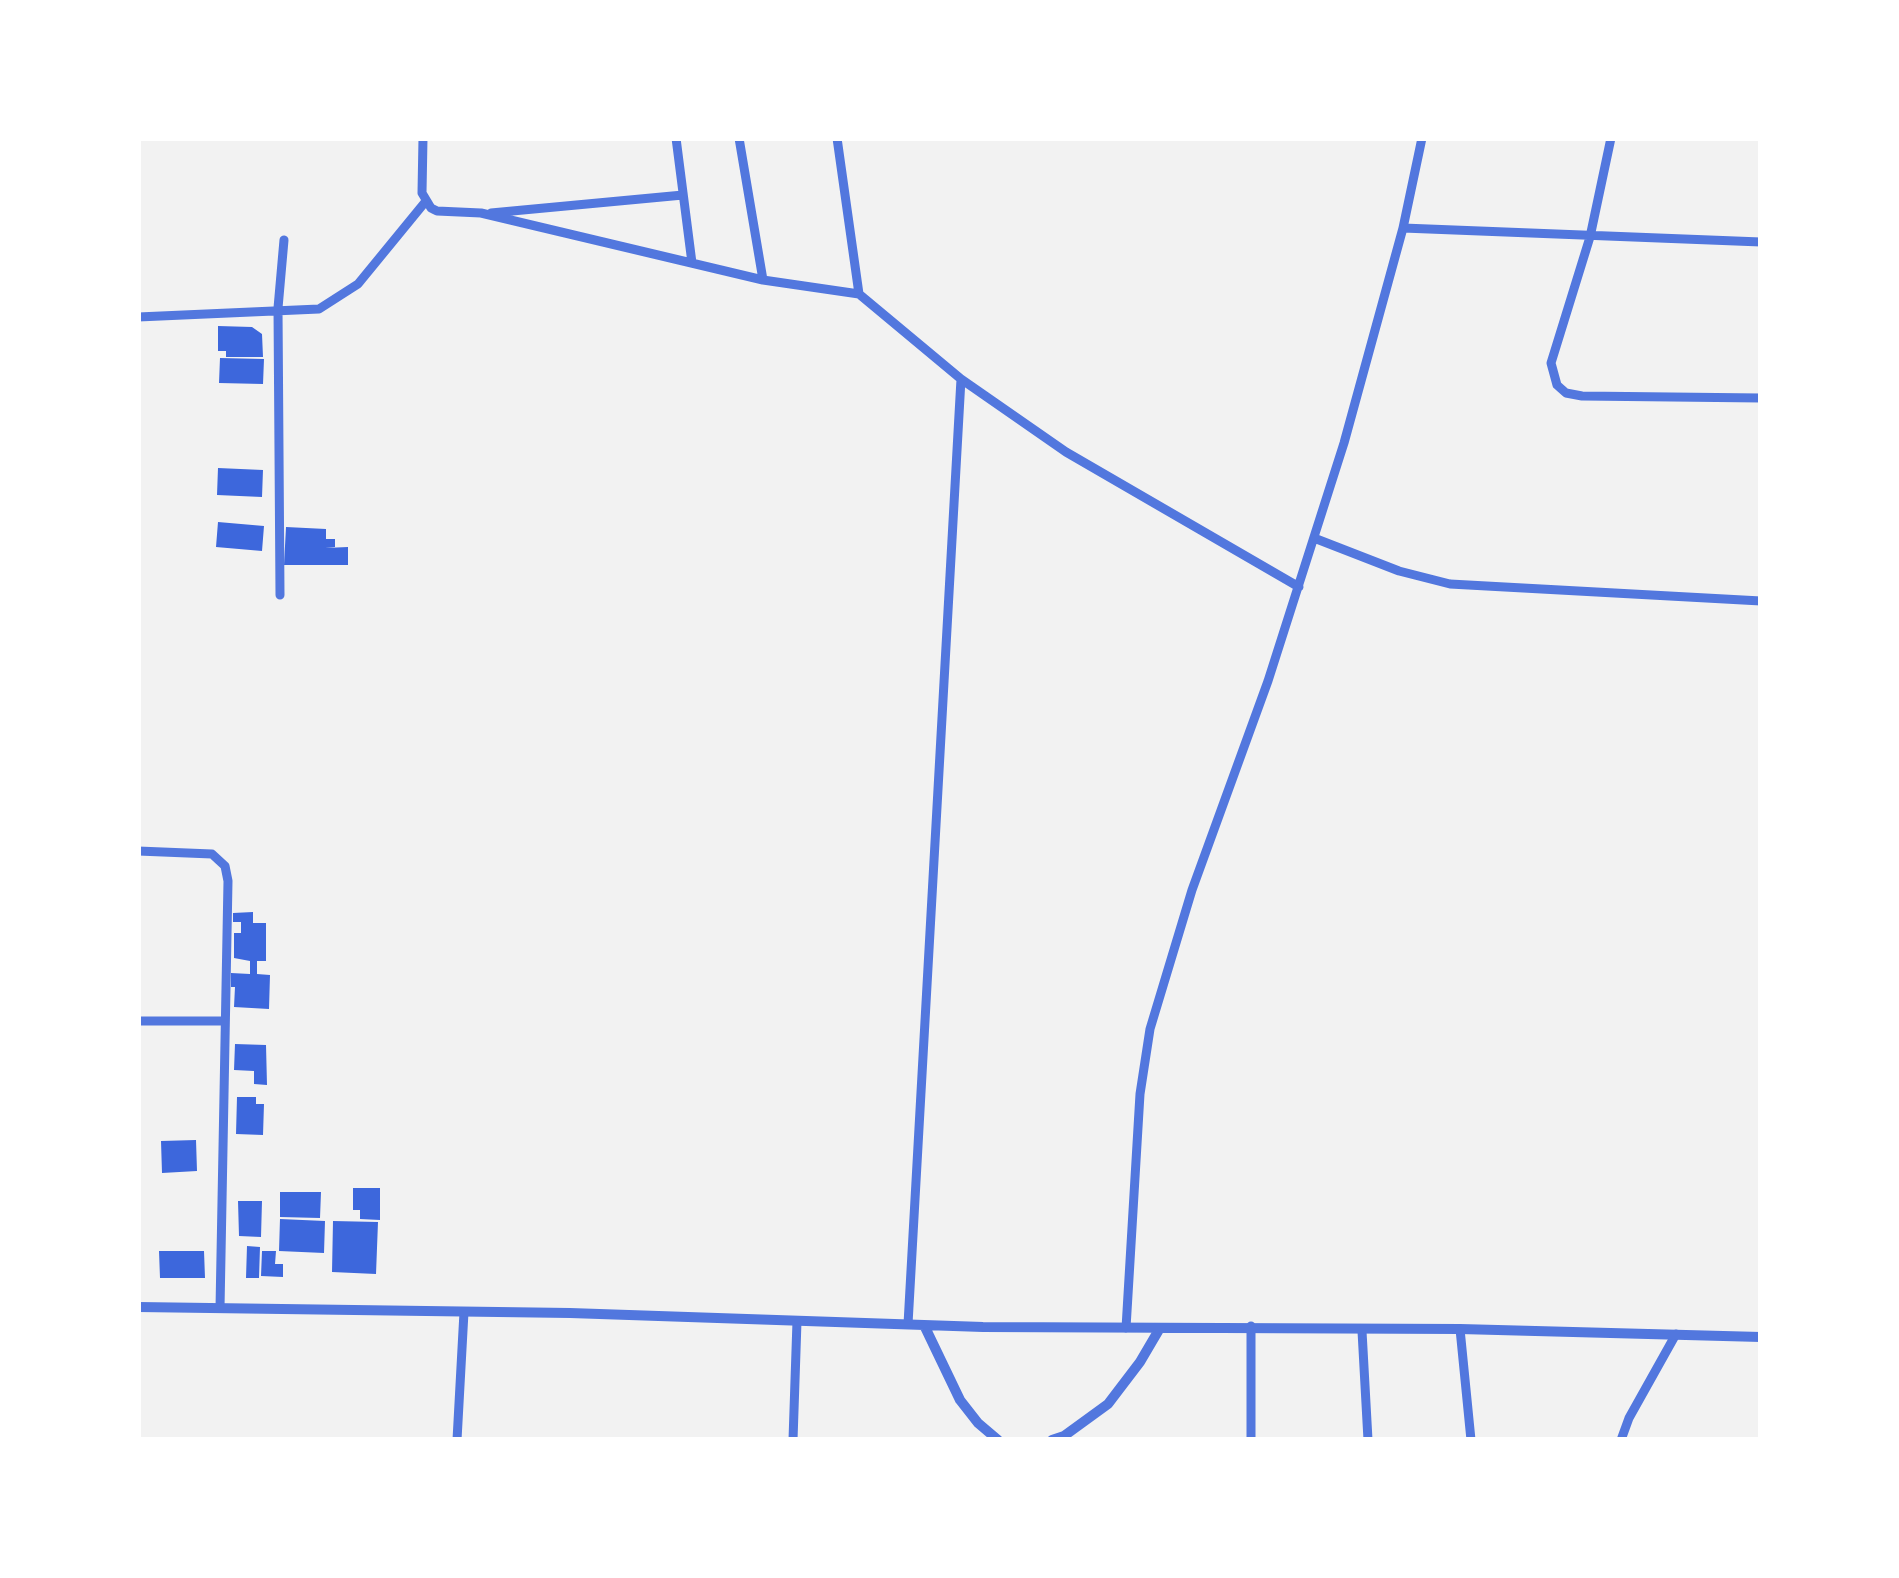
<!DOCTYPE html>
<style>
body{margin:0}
#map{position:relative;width:1899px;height:1578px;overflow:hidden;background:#f2f2f2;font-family:"PT Sans Narrow",sans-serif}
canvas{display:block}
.frame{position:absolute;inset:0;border:141px solid #fff;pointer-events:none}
</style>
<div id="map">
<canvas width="1899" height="1578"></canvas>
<div class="frame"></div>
</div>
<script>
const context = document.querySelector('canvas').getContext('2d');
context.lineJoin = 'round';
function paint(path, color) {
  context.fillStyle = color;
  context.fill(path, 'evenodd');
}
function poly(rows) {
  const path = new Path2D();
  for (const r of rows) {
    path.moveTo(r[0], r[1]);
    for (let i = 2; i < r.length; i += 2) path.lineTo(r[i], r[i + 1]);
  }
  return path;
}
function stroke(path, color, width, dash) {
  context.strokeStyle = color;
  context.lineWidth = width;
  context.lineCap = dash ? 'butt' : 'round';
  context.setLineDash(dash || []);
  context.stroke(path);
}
const building = poly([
 [218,326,252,327,262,334,263,357,226,357,226,351,218,351],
 [220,358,264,359,263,384,219,383],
 [218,468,263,470,262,497,217,495],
 [218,522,264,526,262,551,216,547],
 [286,527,326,529,326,539,335,539,335,547,325,548,348,547,348,565,284,565],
 [253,912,253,923,266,923,266,961,257,961,257,974,270,975,269,1009,234,1007,235,987,231,987,231,973,250,974,250,961,234,958,234,933,241,933,241,922,233,922,233,913],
 [235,1044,266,1045,267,1085,254,1084,254,1071,234,1070],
 [237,1097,256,1097,256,1104,264,1104,263,1135,236,1134],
 [196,1140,197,1171,162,1173,161,1141],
 [353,1188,380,1188,380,1220,360,1219,360,1210,353,1210],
 [280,1192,321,1192,320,1218,280,1217],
 [238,1201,262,1201,261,1237,239,1236],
 [280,1219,325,1221,324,1253,279,1251],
 [333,1221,378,1222,376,1274,332,1272],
 [247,1246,260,1247,259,1278,246,1278],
 [159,1251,204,1251,205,1278,160,1278],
 [262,1251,276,1251,275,1264,283,1264,283,1277,261,1276]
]);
const minor = poly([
 [423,138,422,193,431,208,437,211,481,213,763,280,859,294,961,379,1066,452,1299,587],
 [676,138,692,263],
 [739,138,763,280],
 [837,138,859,294],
 [1611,138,1590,237,1551,363,1557,385,1566,393,1582,396,1761,398],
 [491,213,683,195],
 [1403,228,1761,242],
 [138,317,319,309,358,284,426,201],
 [1314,538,1399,571,1450,584,1761,601],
 [280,595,278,308,284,240],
 [138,851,212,854,225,866,228,881,220,1308],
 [138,1021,224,1021],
 [908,1324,961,379],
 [1251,1326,1251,1440],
 [1126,1328,1140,1094,1150,1029,1192,890,1268,681,1344,443,1403,228,1422,138],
 [1460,1329,1471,1440],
 [1362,1331,1368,1440],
 [457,1440,464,1312],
 [793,1440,797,1321],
 [1621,1440,1629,1418,1676,1334]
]);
const tertiary = poly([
 [138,1307,570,1313,983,1327,1460,1329,1761,1337],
 [924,1325,960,1400,978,1423,998,1440],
 [1052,1440,1064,1436,1108,1404,1140,1362,1160,1328]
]);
paint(building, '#3d67dc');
stroke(minor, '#5277de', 9);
stroke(tertiary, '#5277de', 10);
</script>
